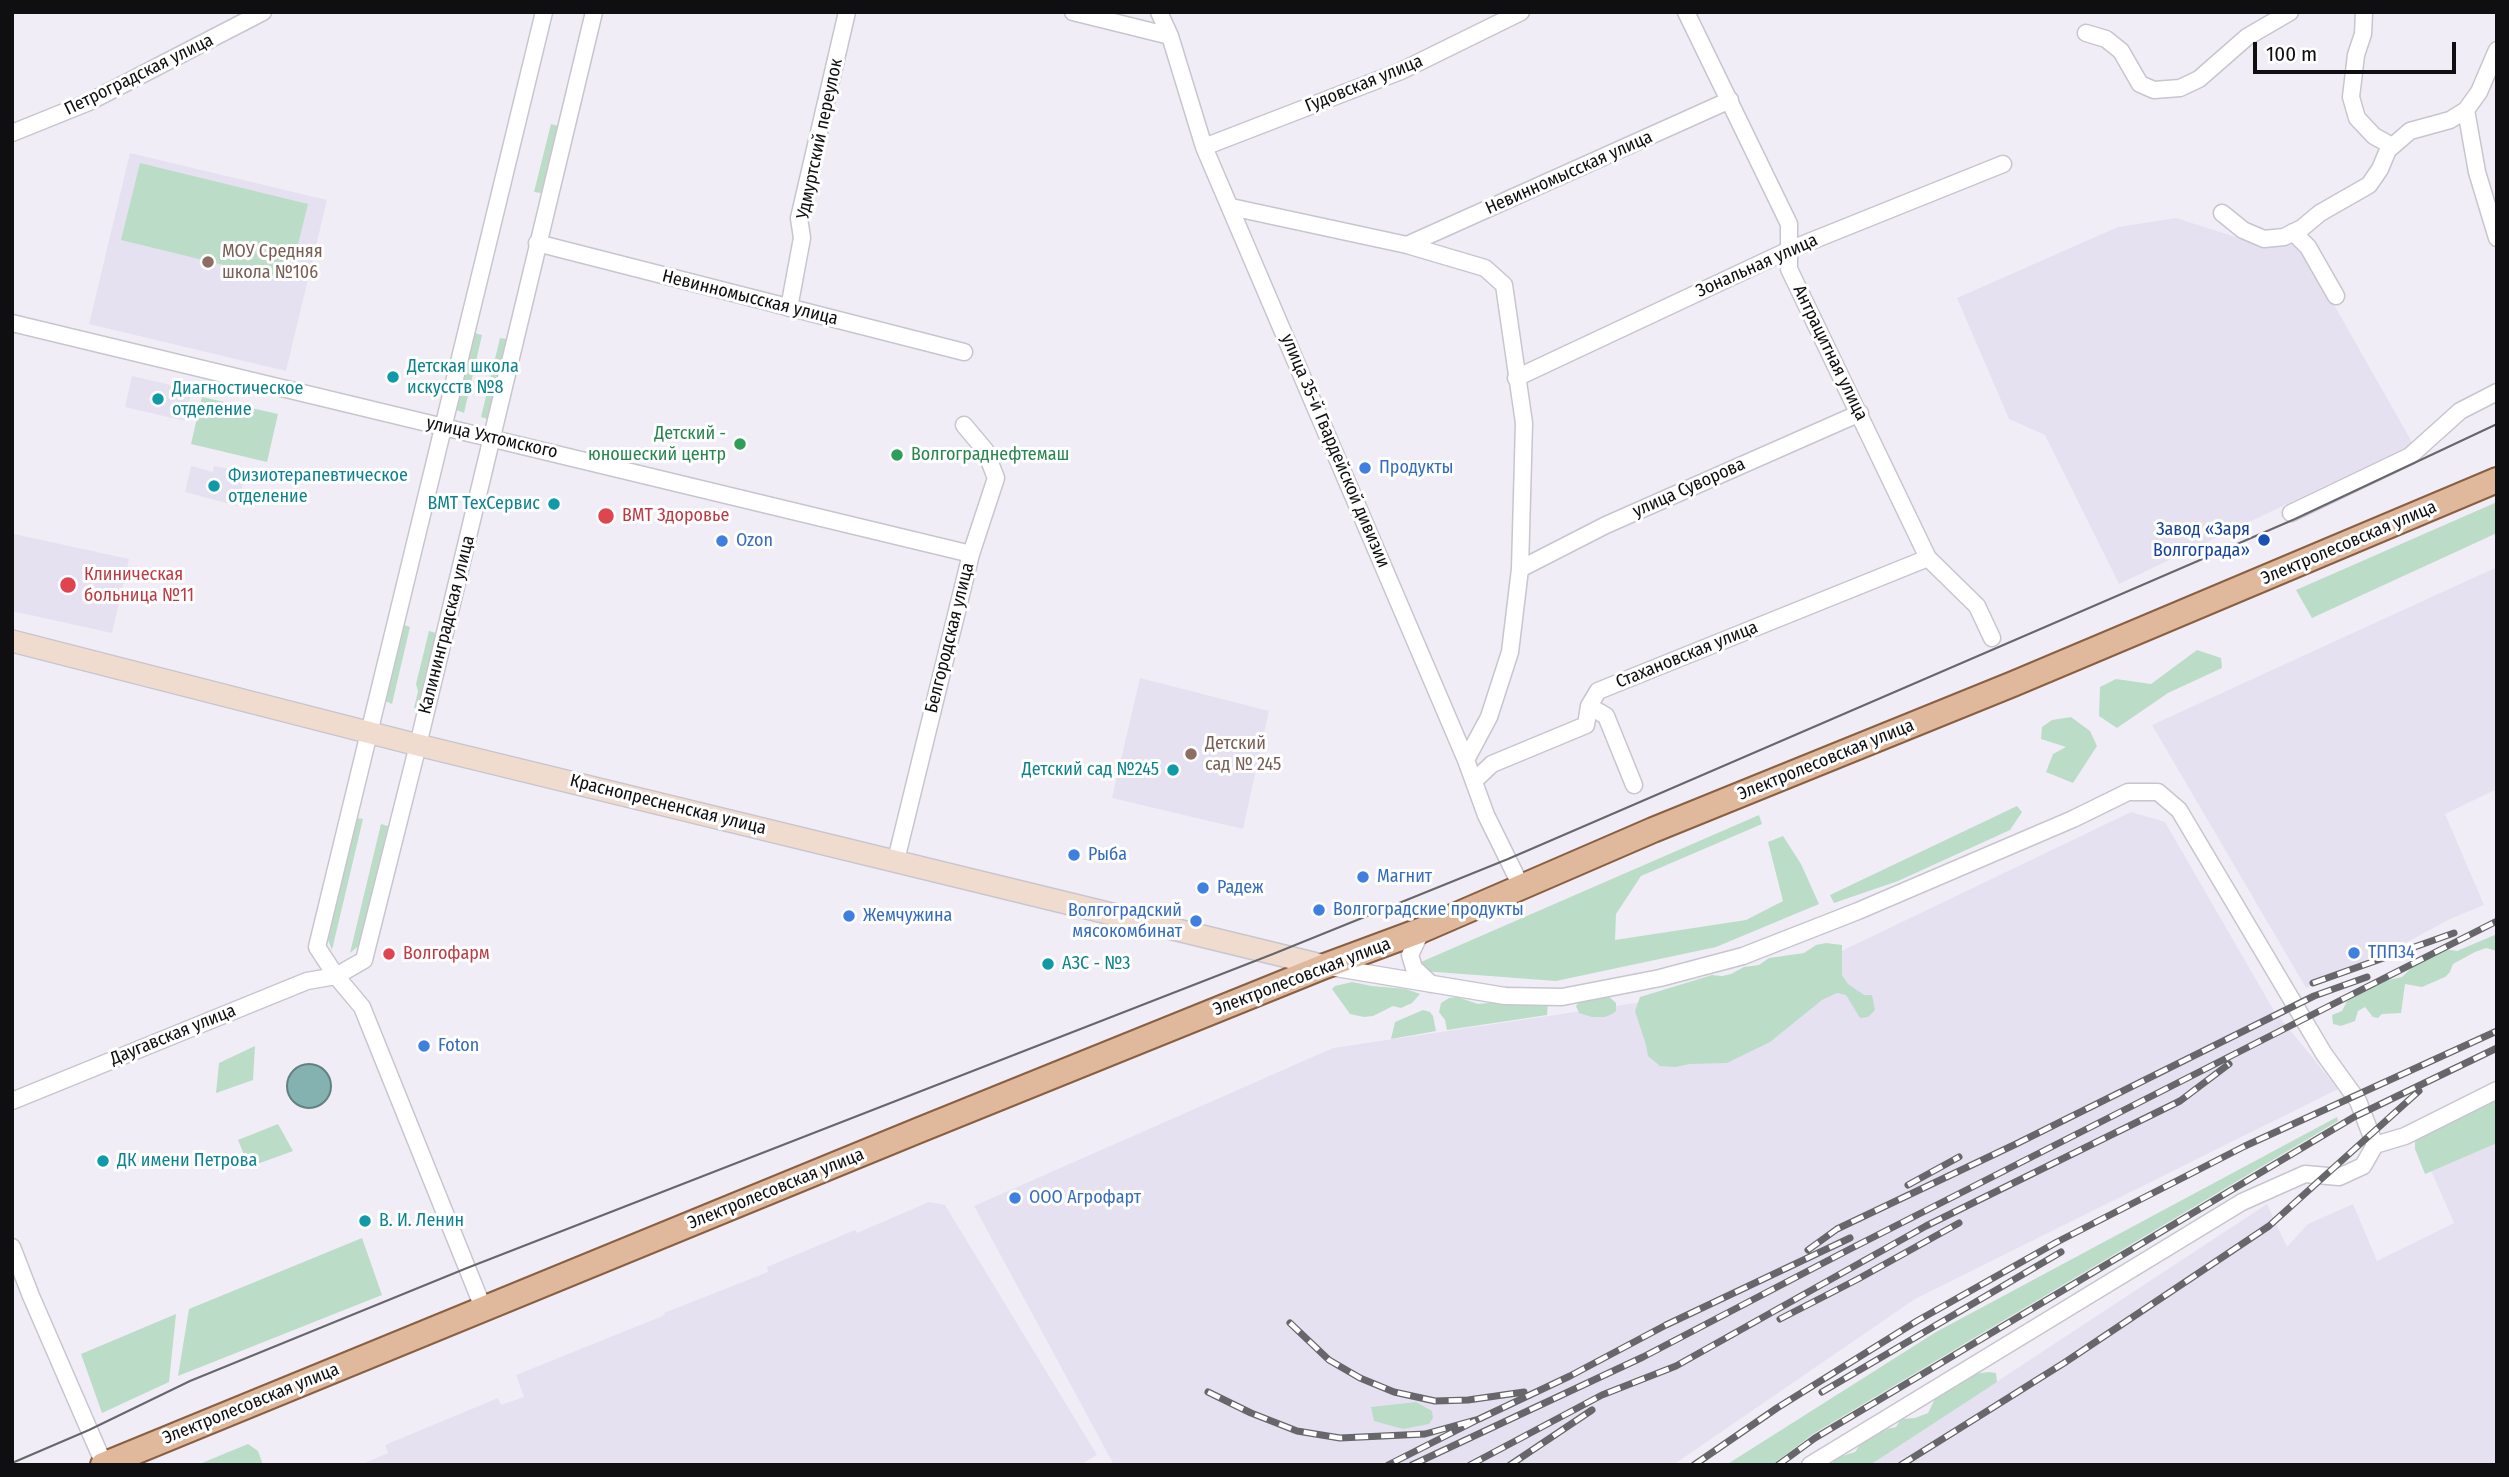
<!DOCTYPE html>
<meta charset="utf-8">
<style>
body{margin:0}
#map{position:relative;width:2509px;height:1477px;overflow:hidden;background:#f0edf6;font-family:"Fira Sans Condensed",sans-serif}
canvas{display:block}
.frame{position:absolute;inset:0;border:14px solid #0f0f11;pointer-events:none}
.scale{position:absolute;left:2253px;top:42px;width:203px;height:32px;box-sizing:border-box;border:4px solid #0f0f11;border-top:0;padding-left:9px;font-size:21px;line-height:24px;white-space:nowrap;color:#0f0f11;-webkit-text-stroke:5px #fff;paint-order:stroke}
</style>
<div id="map">
<canvas width="2509" height="1477"></canvas>
<div class="frame"></div>
<div class="scale">100 m</div>
</div>
<script>
const context = document.querySelector('canvas').getContext('2d');
context.lineJoin = 'round';
function paint(path, color) {
  context.fillStyle = color;
  context.fill(path, 'evenodd');
}
function poly(rows) {
  const path = new Path2D();
  for (const r of rows) {
    if (r.length === 3) {
      path.moveTo(r[0] + r[2], r[1]);
      path.arc(r[0], r[1], r[2], 0, 2 * Math.PI);
      continue;
    }
    path.moveTo(r[0], r[1]);
    for (let i = 2; i < r.length; i += 2) path.lineTo(r[i], r[i + 1]);
  }
  return path;
}
function stroke(path, color, width, dash) {
  context.strokeStyle = color;
  context.lineWidth = width;
  context.lineCap = dash ? 'butt' : 'round';
  context.setLineDash(dash || []);
  context.stroke(path);
}
function drawText(font, color, halo, rows, align = 'center') {
  context.font = font + ' "Fira Sans Condensed",sans-serif';
  context.lineWidth = 6;
  context.setLineDash([]);
  context.textBaseline = 'middle';
  context.strokeStyle = halo;
  context.fillStyle = color;
  for (const [text, x, y, turn = 0] of rows) {
    context.save();
    context.translate(x, y);
    context.rotate((+turn || 0) * Math.PI / 180);
    context.textAlign = isNaN(turn) ? turn : align;
    if (halo) context.strokeText(text, 0, 0);
    context.fillText(text, 0, 0);
    context.restore();
  }
}
const built = poly([
 [130,153,327,200,286,371,89,324],
 [2176,218,2264,246,2299,243,2413,444,2119,584,2045,435,2009,419,1957,298,2118,227],
 [132,376,192,390,185,421,125,407],
 [191,466,213,472,214,466,229,469,228,476,244,480,237,506,185,492],
 [14,534,129,559,112,633,12,611],
 [2497,567,2497,789,2445,814,2484,905,2450,919,2383,955,2306,988,2152,725],
 [1140,678,1269,711,1243,829,1112,798],
 [2131,812,2165,822,2273,1009,2338,1089,1915,1299,1673,1465,1114,1465,974,1206,1333,1048,1777,982],
 [2497,1108,2497,1465,1870,1465,2267,1204,2287,1247,2308,1224,2353,1204,2377,1261,2454,1223,2419,1143],
 [929,1202,945,1205,1097,1455,1080,1465,360,1465,388,1453,385,1445,498,1398,501,1405,524,1397,516,1375,665,1315,664,1313,768,1272,767,1267,855,1230,857,1233]
]);
const green = poly([
 [551,124,558,126,541,193,534,192],
 [140,163,308,204,289,281,121,240],
 [475,333,482,335,464,413,456,410],
 [500,338,507,339,487,419,481,417],
 [202,397,278,414,267,462,191,444],
 [2497,502,2497,533,2312,618,2296,590],
 [404,625,410,627,392,704,385,701],
 [429,631,436,633,417,709,414,708,418,691,416,684],
 [2197,650,2221,658,2222,668,2168,693,2117,728,2099,716,2100,687,2116,679,2151,684],
 [2071,717,2090,731,2097,746,2073,783,2046,772,2053,754,2066,747,2041,739,2042,727,2052,720],
 [2017,806,2022,812,2010,830,1898,881,1834,903,1830,895],
 [1759,815,1762,824,1641,876,1616,914,1615,940,1746,920,1783,901,1768,842,1783,836,1801,864,1819,904,1716,947,1556,981,1423,971,1421,962],
 [357,818,363,819,332,950,328,940],
 [381,824,388,826,360,945,350,953],
 [2497,934,2497,951,2486,948,2475,952,2453,964,2450,972,2445,977,2422,987,2405,984,2401,1013,2382,1014,2378,1018,2373,1017,2365,1007,2358,1011,2355,1021,2341,1026,2333,1024,2332,1015,2342,1011,2347,1001,2379,982,2402,977,2427,953,2445,949,2457,951],
 [1826,943,1842,945,1842,975,1848,984,1864,995,1872,995,1875,1010,1868,1017,1860,1018,1846,995,1837,993,1822,1000,1770,1042,1727,1063,1689,1064,1676,1067,1660,1066,1648,1056,1646,1045,1635,1011,1640,997,1712,975,1722,976,1731,974,1744,967,1759,965,1769,958,1804,953,1816,945],
 [1352,982,1372,986,1406,989,1420,994,1412,1003,1401,1008,1393,1006,1373,1016,1364,1017,1350,1014,1332,989,1335,986],
 [1607,995,1616,1003,1616,1011,1612,1014,1605,1017,1592,1017,1579,1013,1576,1006,1579,1002],
 [1457,997,1478,1004,1508,1001,1531,1005,1548,1002,1547,1015,1447,1030,1445,1020,1439,1012,1441,1003,1449,998],
 [1423,1010,1430,1012,1433,1016,1436,1031,1391,1039,1395,1022],
 [255,1046,253,1080,216,1093,219,1063],
 [2497,1096,2497,1143,2425,1174,2415,1149,2415,1142,2420,1136],
 [2337,1117,2338,1121,1813,1434,1772,1465,1726,1465,1936,1332],
 [278,1124,293,1151,249,1167,238,1140],
 [362,1238,382,1295,178,1376,189,1309],
 [176,1314,169,1382,102,1413,81,1354],
 [1989,1372,1996,1373,1997,1382,1870,1465,1831,1465,1836,1458,1855,1452,1863,1440,1883,1430,1896,1427,1901,1419,1915,1418,1928,1413,1937,1395,1945,1387,1957,1387,1959,1383,1973,1374],
 [1416,1402,1432,1411,1433,1418,1429,1424,1403,1429,1374,1421,1371,1407],
 [248,1444,258,1451,263,1465,197,1465]
]);
const water = poly([
 [309,1086,22]
]);
const street = poly([
 [1073,12,1170,36],
 [1159,12,1170,36,1204,147,1466,760,1486,815,1521,886],
 [1686,12,1789,224,1789,269,1928,558,1977,606,1992,638],
 [2364,12,2363,34,2356,55,2351,97,2357,118,2374,136,2392,146],
 [2086,33,2106,39,2121,51,2140,84,2154,90,2180,88,2199,79,2247,37,2290,12],
 [2497,50,2479,92,2466,110,2477,172,2497,238],
 [12,133,89,102,263,12],
 [1204,147,1401,71,1521,12],
 [1231,207,1407,245,1485,268,1504,285,1524,423,1520,569,1510,652,1489,717,1466,760],
 [2222,213,2243,230,2264,239,2284,237,2302,228,2320,213,2369,185,2380,169,2388,150,2410,131,2450,120,2466,110],
 [2293,232,2308,247,2336,296],
 [537,243,964,352],
 [1407,245,1730,100],
 [789,308,802,238,799,218,847,12],
 [12,323,971,554],
 [1516,378,1789,250,2003,164],
 [2291,513,2410,456,2460,411,2497,392],
 [1520,569,1606,525,1860,413],
 [1589,706,1606,716,1634,785],
 [1474,781,1492,764,1586,725,1589,706,1598,691,1928,558],
 [896,860,971,554,996,478,985,450,964,425],
 [1422,930,1410,955,1414,968,1431,984],
 [1330,967,1505,996,1562,997,1660,978,1743,956,1858,911,2073,819,2128,792,2158,792,2179,810,2324,1054,2358,1101,2375,1145],
 [12,1101,307,981,336,976,364,960,418,745,594,12],
 [12,1247,31,1296,104,1464],
 [484,1310,362,1007,336,976,317,947,544,12],
 [1810,1465,2242,1202,2305,1174,2339,1177,2363,1166,2375,1145,2405,1136,2497,1090]
]);
const secondary = poly([
 [12,641,418,745,1325,966]
]);
const primary = poly([
 [103,1465,917,1131,1325,966,1422,930,1653,830,2013,684,2497,480]
]);
const tram = poly([
 [12,1463,89,1430,190,1381,467,1268,1273,954,1508,859,2295,519,2497,424]
]);
const rail = poly([
 [2313,983,2454,933],
 [1908,1185,1959,1157],
 [1808,1250,1837,1229,2016,1144,2314,996,2367,977],
 [1780,1319,1858,1279,1959,1223],
 [1290,1323,1329,1360,1360,1378,1394,1392,1435,1401,1468,1400,1524,1392],
 [1208,1392,1251,1413,1297,1431,1340,1438,1425,1434,1479,1419,1388,1465],
 [1822,1392,2061,1252],
 [1479,1419,1570,1376,1666,1325,1850,1238],
 [1412,1465,1643,1357,1850,1249,2497,921],
 [1470,1465,1602,1395,1676,1366,1926,1226,2180,1101,2229,1064],
 [1510,1465,1592,1410],
 [1694,1465,1777,1408,1917,1321,2057,1242,2245,1146,2497,1031],
 [1778,1465,1815,1438,2354,1117,2497,1048],
 [1901,1465,2064,1363,2269,1226,2419,1091]
]);
const markers = [
 [208,262,7,"#8d6e63"],
 [393,377,7,"#0f9aa8"],
 [158,399,7,"#0f9aa8"],
 [740,444,7,"#2e9e5b"],
 [897,455,7,"#2e9e5b"],
 [1365,468,7,"#3f7fe0"],
 [214,486,7,"#0f9aa8"],
 [554,504,7,"#0f9aa8"],
 [606,516,9,"#e0444e"],
 [2264,540,7,"#1a4fb4"],
 [722,541,7,"#3f7fe0"],
 [68,585,9,"#e0444e"],
 [1191,754,7,"#8d6e63"],
 [1173,770,7,"#0f9aa8"],
 [1074,855,7,"#3f7fe0"],
 [1363,877,7,"#3f7fe0"],
 [1203,888,7,"#3f7fe0"],
 [1319,910,7,"#3f7fe0"],
 [849,916,7,"#3f7fe0"],
 [1196,921,7,"#3f7fe0"],
 [2354,953,7,"#3f7fe0"],
 [389,954,7,"#e0444e"],
 [1048,964,7,"#0f9aa8"],
 [424,1046,7,"#3f7fe0"],
 [103,1161,7,"#0f9aa8"],
 [1015,1198,7,"#3f7fe0"],
 [365,1221,7,"#0f9aa8"]
];
const streetNames = [
 ["Петроградская улица",139,75,-26],
 ["Гудовская улица",1364,84,-22],
 ["Удмуртский переулок",820,139,-78],
 ["Невинномысская улица",1569,173,-24],
 ["Зональная улица",1757,266,-24],
 ["Невинномысская улица",750,298,14],
 ["Антрацитная улица",1830,353,64],
 ["улица Ухтомского",492,438,13],
 ["улица 35-й Гвардейской дивизии",1335,451,67],
 ["улица Суворова",1689,488,-24],
 ["Электролесовская улица",2349,543,-23],
 ["Калининградская улица",447,625,-76],
 ["Белгородская улица",950,638,-76],
 ["Стахановская улица",1687,655,-22],
 ["Электролесовская улица",1826,760,-22],
 ["Краснопресненская улица",668,805,14],
 ["Электролесовская улица",1302,977,-21],
 ["Даугавская улица",173,1035,-22],
 ["Электролесовская улица",776,1189,-22],
 ["Электролесовская улица",251,1404,-22]
];
const educationNames = [
 ["МОУ Средняя",222,252],
 ["школа №106",222,273],
 ["Детский",1205,744],
 ["сад № 245",1205,765]
];
const cultureNames = [
 ["Детская школа",407,367],
 ["искусств №8",407,388],
 ["Диагностическое",172,389],
 ["отделение",172,410],
 ["Физиотерапевтическое",228,476],
 ["отделение",228,497],
 ["ВМТ ТехСервис",540,504,"right"],
 ["Детский сад №245",1159,770,"right"],
 ["АЗС - №3",1062,964],
 ["ДК имени Петрова",117,1161],
 ["В. И. Ленин",379,1221]
];
const leisureNames = [
 ["Детский -",726,434],
 ["юношеский центр",726,455],
 ["Волгограднефтемаш",911,455,"left"]
];
const shopNames = [
 ["Продукты",1379,468],
 ["Ozon",736,541],
 ["Рыба",1088,855],
 ["Магнит",1377,877],
 ["Радеж",1217,888],
 ["Волгоградские продукты",1333,910],
 ["Волгоградский",1182,911,"right"],
 ["мясокомбинат",1182,932,"right"],
 ["Жемчужина",863,916],
 ["ТПП34",2368,953],
 ["Foton",438,1046],
 ["ООО Агрофарт",1029,1198]
];
const healthNames = [
 ["ВМТ Здоровье",622,516],
 ["Клиническая",84,575],
 ["больница №11",84,596],
 ["Волгофарм",403,954]
];
const transitNames = [
 ["Завод «Заря",2250,530],
 ["Волгограда»",2250,551]
];
paint(built, '#e6e1f1');
paint(green, '#bbddc8');
paint(water, '#84b2b1');
stroke(water, '#618181', 2);
stroke(street, '#c8c5ce', 19);
stroke(secondary, '#c8c5ce', 24);
stroke(primary, '#895f41', 28);
stroke(street, '#fff', 16);
stroke(secondary, '#efdcce', 21);
stroke(primary, '#e0b99d', 24);
stroke(tram, '#67666a', 2);
stroke(rail, '#67666a', 7);
stroke(rail, '#fff', 4.5, [13]);
for (const [x, y, r, color] of markers) {
  const dot = new Path2D();
  dot.arc(x, y, r, 0, 2 * Math.PI);
  context.fillStyle = color;
  context.fill(dot);
  stroke(dot, '#fff', 2.5);
}
drawText('18px', '#0f0f11', '#fff', streetNames);
drawText('18px', '#785e54', '#fff', educationNames, 'left');
drawText('18px', '#0d838f', '#fff', cultureNames, 'left');
drawText('18px', '#27864d', '#fff', leisureNames, 'right');
drawText('18px', '#366cbe', '#fff', shopNames, 'left');
drawText('18px', '#be3a42', '#fff', healthNames, 'left');
drawText('18px', '#164399', '#fff', transitNames, 'right');
</script>
